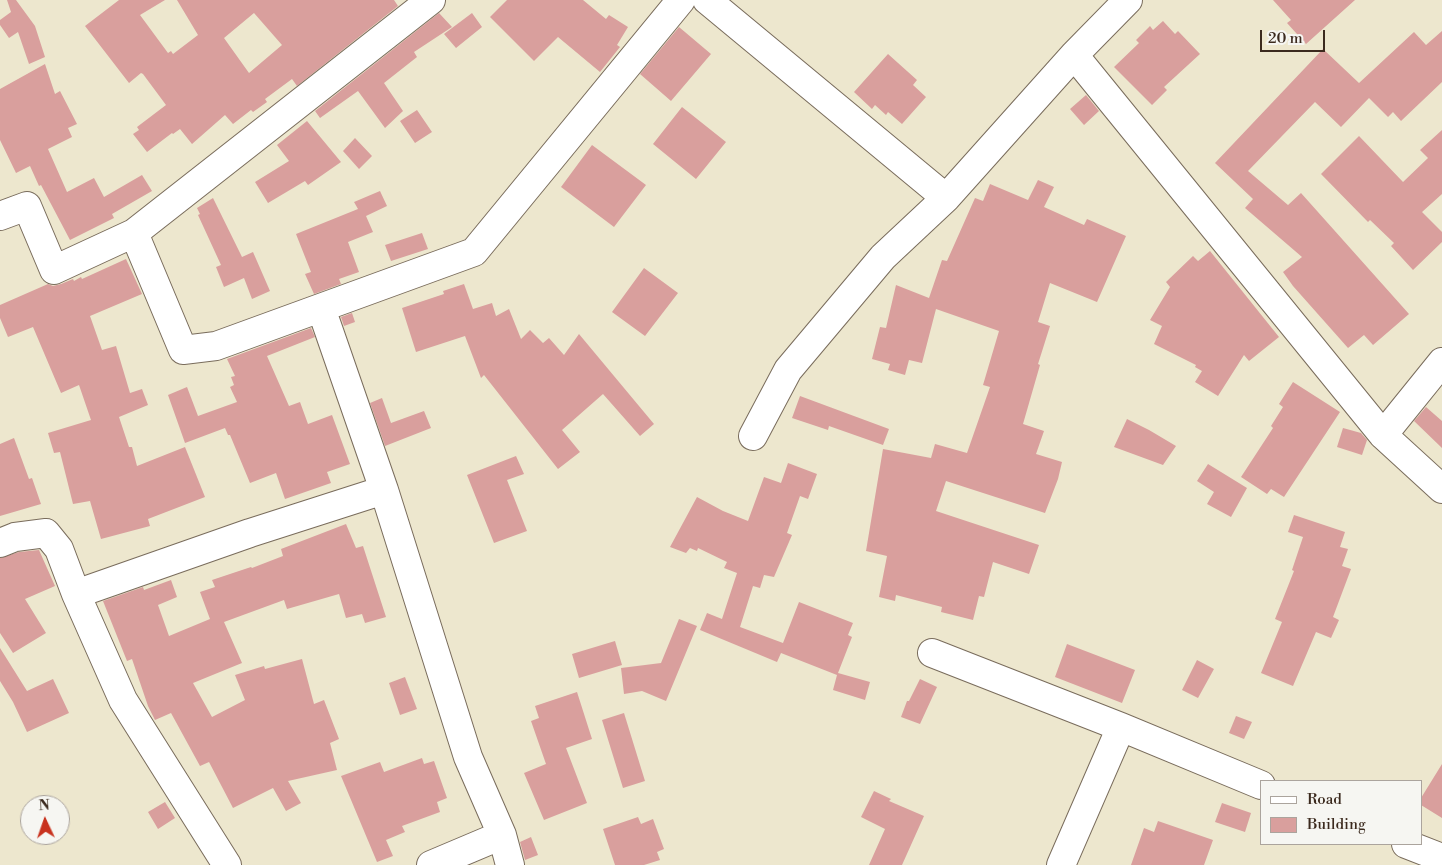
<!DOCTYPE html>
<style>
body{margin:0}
#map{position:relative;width:1442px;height:865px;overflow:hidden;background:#ede7ce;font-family:"Libre Bodoni",serif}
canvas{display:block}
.legend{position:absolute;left:1260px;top:780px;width:162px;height:65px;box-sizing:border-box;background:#f6f6f2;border:1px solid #aba49d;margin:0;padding:6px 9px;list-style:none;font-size:15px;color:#3b2a1e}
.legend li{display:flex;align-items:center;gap:10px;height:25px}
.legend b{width:25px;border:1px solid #aba49d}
.north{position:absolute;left:20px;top:795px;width:50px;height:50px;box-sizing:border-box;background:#f6f6f2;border:1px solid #aba49d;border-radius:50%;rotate:357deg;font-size:14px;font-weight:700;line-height:20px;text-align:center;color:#3b2a1e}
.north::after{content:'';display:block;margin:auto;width:18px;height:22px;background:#c8321e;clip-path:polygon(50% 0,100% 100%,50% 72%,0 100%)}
.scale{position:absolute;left:1260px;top:30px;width:65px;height:22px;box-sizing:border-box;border:2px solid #3b2a1e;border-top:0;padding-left:6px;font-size:15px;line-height:18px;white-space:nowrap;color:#3b2a1e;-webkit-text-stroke:4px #f6f6f2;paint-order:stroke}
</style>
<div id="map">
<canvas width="1442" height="865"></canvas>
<ul class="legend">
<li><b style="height:6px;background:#fff"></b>Road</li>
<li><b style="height:14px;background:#d99f9d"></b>Building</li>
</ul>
<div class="north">N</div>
<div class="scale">20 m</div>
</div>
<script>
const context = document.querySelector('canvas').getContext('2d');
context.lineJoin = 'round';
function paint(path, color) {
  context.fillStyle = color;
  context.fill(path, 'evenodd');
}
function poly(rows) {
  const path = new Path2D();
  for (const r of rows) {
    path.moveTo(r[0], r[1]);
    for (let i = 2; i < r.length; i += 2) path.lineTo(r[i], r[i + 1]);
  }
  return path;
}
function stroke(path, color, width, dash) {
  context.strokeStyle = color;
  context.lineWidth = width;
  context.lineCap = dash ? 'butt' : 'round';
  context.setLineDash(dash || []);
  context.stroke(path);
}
const building = poly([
 [7,0,16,0,35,26,45,57,29,64,18,32,9,38,0,25,0,20,11,12],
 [119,0,165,0,140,15,168,53,171,51,173,54,198,35,177,0,394,0,398,6,297,86,292,79,265,99,267,102,253,112,251,110,233,124,225,115,192,144,180,129,173,134,172,133,147,152,133,134,139,130,137,127,166,105,143,74,141,73,129,83,85,26],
 [254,13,282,45,249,73,224,38],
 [507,0,583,0,606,19,609,15,628,27,617,45,620,47,600,72,558,37,534,61,490,17],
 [1273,0,1355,0,1306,44,1287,23,1291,20],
 [439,13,452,27,414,52,417,57,384,83,403,111,385,128,358,91,320,118,315,111],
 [472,13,482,27,456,48,444,34],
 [1163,21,1175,34,1178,31,1200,54,1164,87,1167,90,1152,105,1114,67,1139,43,1136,40,1150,26,1153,30],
 [679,27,711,54,671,101,640,74],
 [1442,31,1442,82,1401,121,1393,112,1388,117,1369,98,1341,127,1315,102,1248,171,1288,205,1301,193,1409,314,1373,345,1364,335,1348,348,1293,286,1283,272,1302,257,1245,208,1253,199,1215,163,1323,49,1359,83,1414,32,1426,45],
 [888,54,917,80,913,85,926,97,902,124,888,112,886,115,875,105,872,109,854,92],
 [45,64,55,94,60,91,77,124,68,128,72,137,48,149,67,192,94,178,104,197,142,175,152,191,112,214,114,218,70,240,41,185,39,186,30,166,16,173,0,140,0,89],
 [1086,95,1099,111,1084,125,1070,109],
 [682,107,726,142,696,179,653,144],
 [417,110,432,132,415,143,400,121],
 [307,121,341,162,308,185,305,181,268,203,255,182,289,161,277,145],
 [1442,130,1442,194,1422,212,1442,232,1442,242,1413,270,1391,246,1394,243,1370,220,1368,222,1321,174,1359,136,1403,182,1428,158,1420,150],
 [355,138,372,156,359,169,343,151],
 [592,145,646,185,614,227,561,187],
 [1038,180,1054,187,1044,207,1084,225,1087,219,1126,236,1097,302,1050,283,1038,322,1050,326,1038,364,1040,365,1023,424,1044,431,1036,454,1062,462,1058,479,1045,513,946,481,936,511,1039,545,1029,574,993,562,984,597,979,596,973,620,941,612,942,607,896,595,895,601,879,597,887,556,866,551,883,449,931,458,935,444,967,453,990,387,983,385,999,331,936,309,922,363,909,360,905,375,888,370,890,364,872,359,880,327,886,328,896,285,929,298,942,260,947,261,975,198,983,201,990,184,1028,200],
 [380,191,387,206,366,216,373,232,348,242,359,272,339,279,341,284,314,294,305,274,311,272,296,234,358,209,354,202],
 [213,198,242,257,253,252,270,291,252,299,244,278,224,287,216,267,221,265,198,215,200,214,197,208],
 [422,233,428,249,391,261,385,245],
 [1210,251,1279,337,1249,361,1244,355,1218,396,1195,382,1202,371,1195,367,1196,365,1154,344,1162,326,1150,320,1170,287,1166,282,1193,256,1198,261],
 [126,259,142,294,90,316,102,350,116,346,130,393,142,389,148,405,119,417,129,447,132,447,137,466,185,447,205,497,148,519,150,526,101,539,90,501,73,504,60,452,54,453,48,433,91,420,79,385,61,393,33,327,8,337,0,318,0,305,48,284,53,286,61,284,73,279,74,281,81,277,82,279],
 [644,268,678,293,645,336,612,312],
 [464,284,473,309,492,303,496,316,509,309,521,339,530,330,543,343,549,338,564,355,579,334,654,424,640,436,603,394,562,430,580,452,558,469,484,375,481,378,465,336,416,352,402,308,444,294,443,291],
 [352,313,355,322,344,326,341,317],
 [311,328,315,337,267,356,289,406,300,402,308,424,332,415,350,464,327,472,331,483,285,499,276,473,250,483,230,435,228,435,225,428,185,443,168,395,187,387,198,416,237,402,230,387,234,385,231,377,235,376,227,359],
 [1293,382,1340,412,1284,497,1271,489,1267,494,1241,477,1273,428,1271,426,1283,407,1279,404],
 [800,396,889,429,883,445,829,426,828,430,792,418],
 [382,398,391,423,424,411,431,428,385,446,370,403],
 [1426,407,1442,421,1442,448,1414,421],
 [1127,419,1149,430,1176,446,1163,465,1114,447],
 [1343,428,1361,433,1367,440,1362,455,1337,447],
 [14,438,29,479,32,478,41,504,0,516,0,444],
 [516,456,524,474,507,480,527,531,494,543,467,475],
 [788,463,817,474,808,499,800,496,787,533,792,535,774,577,764,575,760,588,753,586,740,627,783,643,799,602,853,623,848,635,852,637,838,673,870,682,865,700,833,690,837,675,781,653,777,662,700,630,707,613,722,619,737,573,724,568,727,562,698,548,697,551,690,548,686,553,670,547,697,497,723,511,748,521,764,477,781,483],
 [1208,464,1247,488,1231,517,1207,504,1214,492,1197,481],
 [1294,515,1345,532,1340,547,1348,549,1342,566,1351,569,1333,617,1339,620,1331,638,1316,632,1293,686,1261,673,1282,622,1275,619,1294,571,1292,570,1303,537,1288,532],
 [346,524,356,548,363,546,386,617,365,623,362,614,346,618,339,594,287,609,284,600,224,622,242,663,193,683,212,717,245,700,235,675,264,666,265,669,302,659,314,704,324,700,339,739,330,743,337,770,288,781,301,803,286,811,273,788,233,808,209,762,200,766,171,713,155,720,148,706,132,659,127,661,103,601,143,587,144,590,171,580,177,597,158,605,169,636,210,619,200,592,215,587,212,580,251,567,252,568,283,556,281,549],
 [39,550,55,586,25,599,46,633,13,653,0,633,0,558,19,552],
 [679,619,697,626,666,701,642,691,624,694,621,668,661,663],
 [615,641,622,665,579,678,572,654],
 [1067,644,1135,670,1122,703,1055,677],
 [0,648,27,691,53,679,69,713,27,732,13,702,0,681],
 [1197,660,1214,669,1198,698,1182,690],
 [405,677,417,709,400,715,389,683],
 [920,679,937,687,920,724,901,717,907,701,909,701],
 [577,692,592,739,566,748,587,803,544,820,524,773,546,764,531,721,539,718,535,706],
 [624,713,645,781,623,788,602,720],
 [1236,716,1252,722,1244,739,1229,733],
 [422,758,424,764,434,761,447,798,437,802,440,812,402,826,405,832,386,840,393,856,377,862,341,776,380,762,384,772],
 [1442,764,1442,818,1421,805,1421,798],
 [874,791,891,799,889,801,924,816,902,865,869,865,885,829,861,817],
 [165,802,175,818,158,829,148,812],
 [1222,803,1251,813,1245,832,1215,822],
 [638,817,641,824,653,819,664,849,657,852,660,860,644,865,615,865,603,829],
 [1158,821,1213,840,1204,865,1131,865,1144,828,1154,832],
 [531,837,538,855,525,860,520,842]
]);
const minor = poly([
 [707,0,946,198],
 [1074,55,1383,435,1442,489],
 [0,216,27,206,54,270,134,233,183,350,216,346,474,252,681,0],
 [134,233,431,0],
 [321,308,384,490,468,757,502,835,510,865],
 [1383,435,1442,362],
 [753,436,788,370,883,257,946,198,1074,55,1128,0],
 [0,543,15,537,46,533,59,549,76,594,123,700,227,865],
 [76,594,250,533,384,490],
 [932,653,1121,727,1261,785],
 [1406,844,1442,858],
 [431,865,502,835],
 [1061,865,1121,727]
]);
paint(building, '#d99f9d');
stroke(minor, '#796c5c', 30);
stroke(minor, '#fff', 28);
</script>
